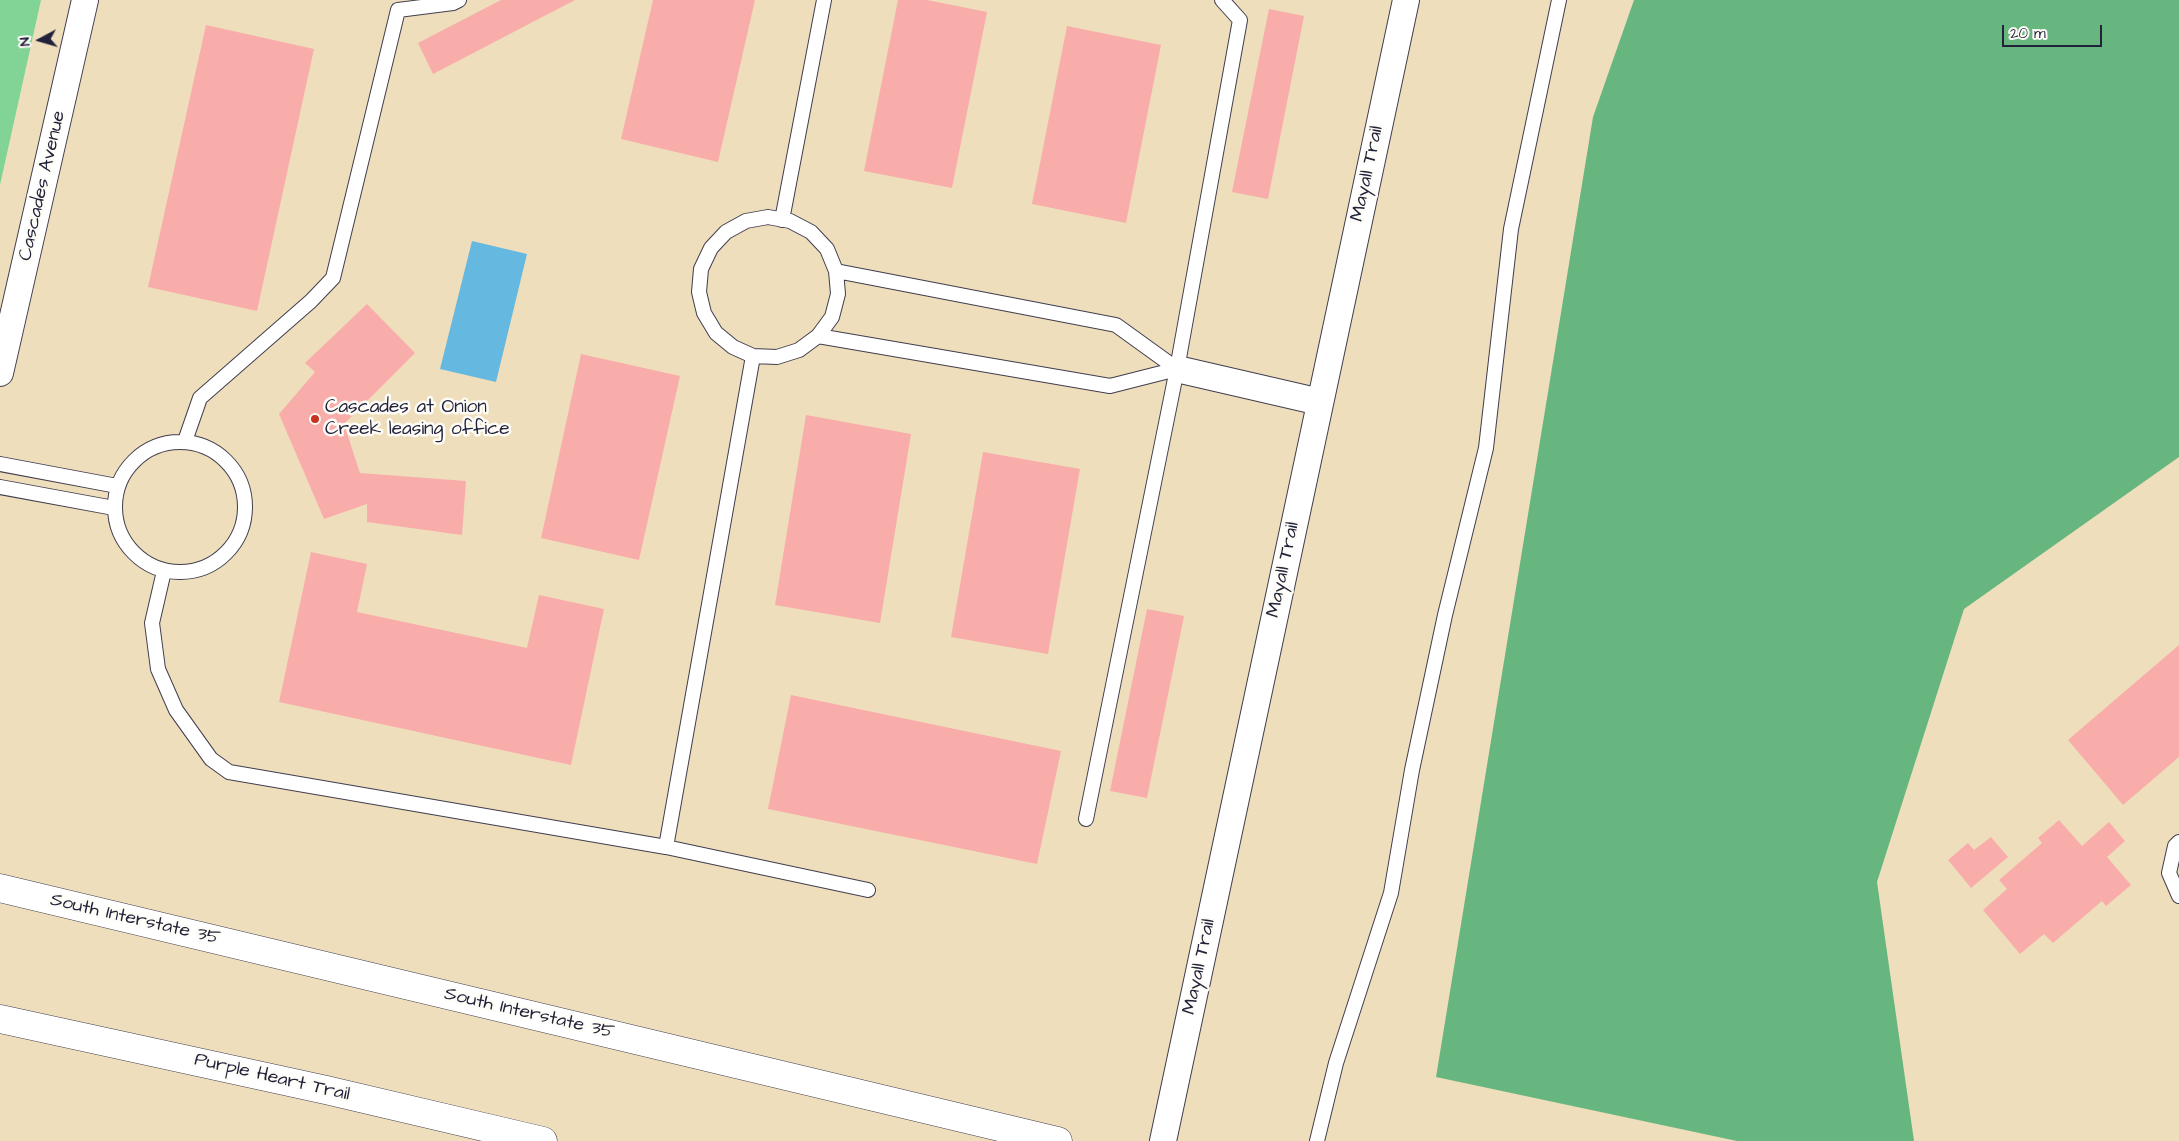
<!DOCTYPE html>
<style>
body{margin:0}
#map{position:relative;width:2179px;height:1141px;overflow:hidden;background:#eedebc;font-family:"Architects Daughter",sans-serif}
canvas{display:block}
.north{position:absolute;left:15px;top:15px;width:50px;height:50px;-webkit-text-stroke:4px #fdfcf7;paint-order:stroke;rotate:264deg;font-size:14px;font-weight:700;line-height:20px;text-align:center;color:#22223b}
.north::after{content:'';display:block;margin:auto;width:18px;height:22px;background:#22223b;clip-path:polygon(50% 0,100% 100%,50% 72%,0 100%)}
.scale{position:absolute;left:2002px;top:25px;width:100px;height:22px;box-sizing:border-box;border:2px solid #22223b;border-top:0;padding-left:6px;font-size:15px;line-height:18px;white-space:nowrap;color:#22223b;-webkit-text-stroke:4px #fdfcf7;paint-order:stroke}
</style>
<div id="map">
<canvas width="2179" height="1141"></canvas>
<div class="north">N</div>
<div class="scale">20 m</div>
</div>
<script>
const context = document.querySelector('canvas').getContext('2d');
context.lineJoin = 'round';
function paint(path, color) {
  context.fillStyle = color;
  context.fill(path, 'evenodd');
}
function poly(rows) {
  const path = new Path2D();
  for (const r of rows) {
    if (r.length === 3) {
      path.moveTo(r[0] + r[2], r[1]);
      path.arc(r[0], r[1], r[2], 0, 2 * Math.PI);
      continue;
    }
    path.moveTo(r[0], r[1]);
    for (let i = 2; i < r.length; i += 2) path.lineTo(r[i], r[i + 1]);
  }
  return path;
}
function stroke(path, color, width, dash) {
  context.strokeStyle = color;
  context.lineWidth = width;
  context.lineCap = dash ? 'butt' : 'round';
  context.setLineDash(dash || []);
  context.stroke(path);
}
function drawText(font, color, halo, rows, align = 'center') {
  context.font = font + ' "Architects Daughter",sans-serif';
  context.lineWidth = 5;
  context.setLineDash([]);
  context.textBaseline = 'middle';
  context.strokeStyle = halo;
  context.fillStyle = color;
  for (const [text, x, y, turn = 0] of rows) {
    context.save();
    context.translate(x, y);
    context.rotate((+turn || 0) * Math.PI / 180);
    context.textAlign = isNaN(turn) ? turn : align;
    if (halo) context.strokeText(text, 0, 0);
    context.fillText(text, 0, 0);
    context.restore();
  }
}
const green = poly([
 [0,0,41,0,0,185]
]);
const forest = poly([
 [1634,0,2179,0,2179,457,1964,609,1877,882,1914,1141,1737,1141,1436,1077,1593,117]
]);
const water = poly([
 [472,241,527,254,496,382,440,369]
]);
const building = poly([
 [501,0,575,0,433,74,418,43],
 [653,0,755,0,718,162,621,139],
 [898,0,927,0,987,12,952,188,864,171],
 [1269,9,1304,16,1268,199,1232,192],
 [206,25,314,49,257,311,148,287],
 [1067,26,1161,45,1126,223,1032,204],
 [367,304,415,353,344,424,360,473,466,481,462,535,367,522,367,504,324,519,279,414,315,372,305,363],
 [581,354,680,376,639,560,541,538],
 [806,415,911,434,880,623,775,605],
 [983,452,1080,469,1048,654,951,637],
 [311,552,367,564,357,612,527,648,539,595,604,609,571,765,279,702],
 [1147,609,1184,616,1147,798,1110,791],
 [2179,645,2179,757,2123,805,2068,740],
 [791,695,1061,751,1037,864,768,809],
 [2059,820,2082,846,2109,822,2125,841,2107,857,2131,885,2106,906,2102,901,2053,943,2044,934,2020,954,1983,910,2007,889,1999,880,2042,843,2038,838],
 [1991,837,2008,857,1971,888,1948,860,1968,843,1974,850]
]);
const service = poly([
 [782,220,824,0],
 [818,336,832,317,838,294,836,271,827,249,811,232,790,221,768,217,746,221,726,232,711,248,701,269,699,292,704,313,716,333,733,347,753,356,777,357,799,350,818,336,1110,386,1177,369,1116,325,836,271],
 [185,441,200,398,311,301,333,278,398,10,453,3,459,0],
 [180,507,65],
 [0,464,117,486],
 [0,487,114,508],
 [164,571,152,623,158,669,176,710,211,759,229,772,666,847,753,356],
 [1086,819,1177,369,1240,20,1222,0],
 [2179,842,2175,846,2169,873,2179,896],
 [666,847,868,890],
 [1317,1141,1336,1063,1391,893,1412,770,1445,615,1486,448,1511,229,1559,0]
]);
const minor = poly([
 [1177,369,1320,402],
 [0,373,85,0],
 [1163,1141,1406,0]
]);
const secondary = poly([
 [0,888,1058,1141]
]);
const motorway = poly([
 [0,1019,326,1090,543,1141]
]);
const markers = [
 [315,419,5,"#c8321e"]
];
const streetNames = [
 ["Mayall Trail",1368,174,-78],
 ["Cascades Avenue",43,186,-77],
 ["Mayall Trail",1284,570,-78],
 ["South Interstate 35",135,920,13],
 ["Mayall Trail",1200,967,-78],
 ["South Interstate 35",529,1014,13],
 ["Purple Heart Trail",272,1078,13]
];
const poiNames = [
 ["Cascades at Onion",325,408],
 ["Creek leasing office",325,430]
];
paint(green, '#81d496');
paint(forest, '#68b67f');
paint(water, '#65b9e1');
paint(building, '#f9adaa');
stroke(service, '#413e4e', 16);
stroke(minor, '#413e4e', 28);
stroke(secondary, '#413e4e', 29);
stroke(motorway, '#413e4e', 29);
stroke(service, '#fff', 14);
stroke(minor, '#fff', 26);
stroke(secondary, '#fff', 28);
stroke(motorway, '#fff', 28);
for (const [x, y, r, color] of markers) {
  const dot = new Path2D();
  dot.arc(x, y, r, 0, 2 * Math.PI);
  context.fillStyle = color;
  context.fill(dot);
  stroke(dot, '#fdfcf7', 2);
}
drawText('19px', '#22223b', '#fdfcf7', streetNames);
drawText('19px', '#22223b', '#fdfcf7', poiNames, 'left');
</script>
